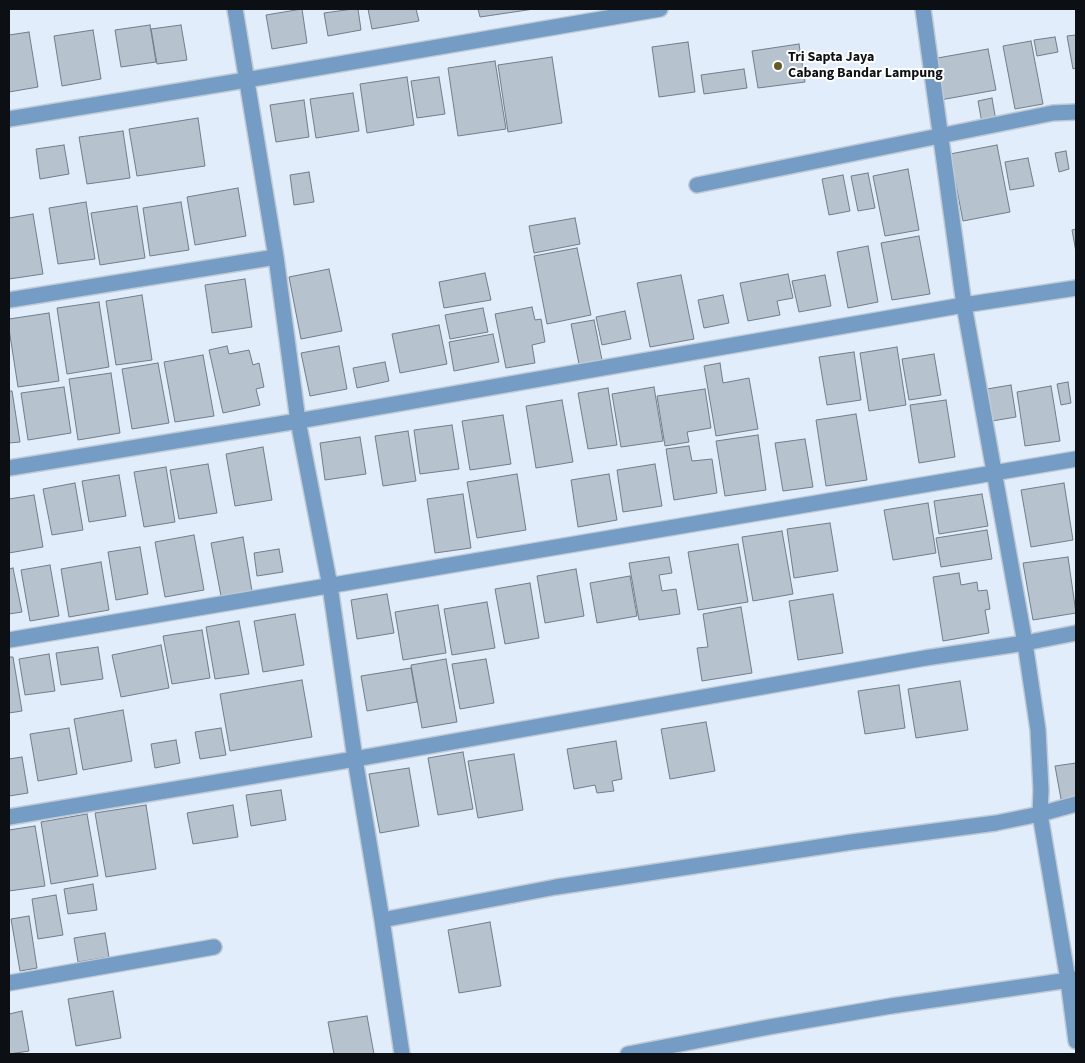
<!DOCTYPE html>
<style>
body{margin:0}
#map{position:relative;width:1085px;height:1063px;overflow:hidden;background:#e1edfa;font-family:"Source Sans 3",sans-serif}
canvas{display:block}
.frame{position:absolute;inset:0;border:10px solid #0c1014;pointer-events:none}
</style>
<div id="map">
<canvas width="1085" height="1063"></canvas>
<div class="frame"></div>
</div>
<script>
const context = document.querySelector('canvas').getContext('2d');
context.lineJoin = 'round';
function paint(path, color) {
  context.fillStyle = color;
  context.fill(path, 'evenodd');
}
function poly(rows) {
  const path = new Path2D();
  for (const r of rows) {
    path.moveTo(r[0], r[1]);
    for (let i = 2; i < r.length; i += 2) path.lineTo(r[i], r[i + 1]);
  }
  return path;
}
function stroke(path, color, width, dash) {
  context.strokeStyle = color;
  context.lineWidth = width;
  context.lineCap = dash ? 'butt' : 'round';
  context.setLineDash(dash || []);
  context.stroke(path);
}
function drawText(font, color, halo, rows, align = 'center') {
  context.font = font + ' "Source Sans 3",sans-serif';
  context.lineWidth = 4;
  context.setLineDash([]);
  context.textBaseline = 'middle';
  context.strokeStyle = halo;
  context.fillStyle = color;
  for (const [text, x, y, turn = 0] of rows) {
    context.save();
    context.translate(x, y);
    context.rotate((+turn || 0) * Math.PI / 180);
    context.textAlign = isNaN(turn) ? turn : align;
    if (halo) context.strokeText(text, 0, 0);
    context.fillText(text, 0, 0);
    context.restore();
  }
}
const building = poly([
 [302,9,307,43,272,49,266,15,302,9],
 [353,9,358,9,361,30,328,36,324,13,353,9],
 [368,9,416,9,419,21,372,29,368,9],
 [478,9,534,9,480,17,478,9],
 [150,25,156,62,121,67,115,30,150,25],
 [181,25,187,60,157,64,151,29,181,25],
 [93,30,101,79,62,86,54,36,93,30],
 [29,32,38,87,9,92,9,35,29,32],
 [1076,35,1076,68,1073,69,1067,36,1076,35],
 [1055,37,1058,52,1037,56,1034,40,1055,37],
 [1031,41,1043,104,1015,109,1003,46,1031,41],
 [688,42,695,92,659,97,652,47,688,42],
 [799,44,805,82,758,88,752,51,799,44],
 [988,49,996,90,940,100,932,59,988,49],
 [552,57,562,123,508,132,498,65,552,57],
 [495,61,506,129,458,136,448,68,495,61],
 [744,69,747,88,704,94,701,75,744,69],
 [407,77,414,125,367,133,360,84,407,77],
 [439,77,445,114,417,118,411,81,439,77],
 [353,93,359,131,316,138,310,99,353,93],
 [992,98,996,121,982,123,978,101,992,98],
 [304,100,309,137,276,142,270,105,304,100],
 [198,118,205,166,137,176,129,129,198,118],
 [123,131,130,178,87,184,79,137,123,131],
 [64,145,69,174,40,179,36,149,64,145],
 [997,145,1010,212,963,221,950,154,997,145],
 [1066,151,1069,169,1059,172,1055,153,1066,151],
 [1028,158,1034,186,1010,190,1005,162,1028,158],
 [908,169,919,230,885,236,873,176,908,169],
 [309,172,314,202,294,205,290,175,309,172],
 [868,173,875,208,858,211,851,176,868,173],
 [843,175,850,211,829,215,822,179,843,175],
 [238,188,246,236,195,245,187,197,238,188],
 [86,202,95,259,58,264,49,208,86,202],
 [181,202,189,250,150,256,143,208,181,202],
 [137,206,145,258,100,265,91,213,137,206],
 [33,214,43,274,9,279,9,218,33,214],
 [575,218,580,244,534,253,529,226,575,218],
 [1076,229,1076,252,1072,230,1076,229],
 [919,236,930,294,892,300,881,243,919,236],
 [868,246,878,302,848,308,837,252,868,246],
 [577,248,591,315,547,324,534,256,577,248],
 [329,269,342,331,301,339,289,277,329,269],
 [485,273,491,300,444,308,439,282,485,273],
 [788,274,793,298,777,301,780,315,748,321,740,283,788,274],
 [681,275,694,339,650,347,637,283,681,275],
 [825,275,831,306,799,312,792,281,825,275],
 [245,279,252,327,212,333,205,285,245,279],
 [142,295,152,360,116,365,106,301,142,295],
 [723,295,729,323,704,328,698,300,723,295],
 [99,302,109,367,67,374,57,308,99,302],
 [532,307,535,320,541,319,545,342,532,345,535,363,506,368,495,314,532,307],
 [483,308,488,332,450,339,445,315,483,308],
 [625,311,631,339,602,345,596,317,625,311],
 [49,313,59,381,18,387,9,329,9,319,49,313],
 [594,320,602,360,579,364,571,324,594,320],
 [439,325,447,364,400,373,392,334,439,325],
 [493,334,499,362,454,371,449,342,493,334],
 [227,346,229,354,249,350,253,365,259,363,264,387,256,389,260,405,223,413,209,350,227,346],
 [339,346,347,389,310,396,301,353,339,346],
 [897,347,906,405,869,411,860,353,897,347],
 [854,352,861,400,827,405,819,357,854,352],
 [934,354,941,395,909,400,902,359,934,354],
 [203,355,214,416,175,422,164,362,203,355],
 [385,362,389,381,357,388,353,368,385,362],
 [158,363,169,423,132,429,122,369,158,363],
 [720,363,723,383,749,378,758,429,716,436,704,366,720,363],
 [111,373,120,433,78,440,69,379,111,373],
 [1068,382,1071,403,1061,405,1057,384,1068,382],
 [1011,385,1016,417,992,421,987,389,1011,385],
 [1051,386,1060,441,1025,446,1017,392,1051,386],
 [64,387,71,433,28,440,21,393,64,387],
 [654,387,663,441,621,447,612,394,654,387],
 [608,388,617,445,588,449,578,393,608,388],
 [705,389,711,428,687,432,689,442,665,446,657,396,705,389],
 [9,391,12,391,20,442,9,443,9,391],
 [562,400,573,462,536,468,526,406,562,400],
 [946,400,955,457,919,463,910,405,946,400],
 [856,414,867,480,826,486,816,420,856,414],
 [503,415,511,464,470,470,462,421,503,415],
 [452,425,459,469,420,474,414,430,452,425],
 [408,431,416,481,383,486,375,436,408,431],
 [758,435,766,490,725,496,716,441,758,435],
 [360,437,366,474,325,480,320,443,360,437],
 [805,439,813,487,783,491,775,443,805,439],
 [689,446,692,461,712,459,717,493,674,500,666,449,689,446],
 [263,447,272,500,235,506,226,454,263,447],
 [208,464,217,513,179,519,170,470,208,464],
 [655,464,662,506,623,512,617,470,655,464],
 [166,467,175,522,144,527,134,472,166,467],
 [517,474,526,530,477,538,467,482,517,474],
 [609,474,617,520,578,527,571,480,609,474],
 [119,475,126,516,89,522,82,481,119,475],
 [75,483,83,530,52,535,43,489,75,483],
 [1064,483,1073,540,1031,547,1021,490,1064,483],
 [463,494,471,548,435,553,427,499,463,494],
 [982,494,988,526,939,534,934,501,982,494],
 [34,495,43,547,9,553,9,499,34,495],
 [928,503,936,553,893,560,884,510,928,503],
 [830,523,838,571,794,578,787,529,830,523],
 [987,530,992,559,941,567,936,538,987,530],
 [782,531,793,594,753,601,742,537,782,531],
 [194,535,204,590,165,597,155,542,194,535],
 [243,537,252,591,221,596,211,543,243,537],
 [738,544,748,602,698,610,688,552,738,544],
 [140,547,148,594,116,600,108,552,140,547],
 [279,549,283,572,257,576,254,553,279,549],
 [669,557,672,573,659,575,662,591,676,589,680,614,639,620,629,563,669,557],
 [1068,557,1076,613,1033,620,1023,563,1068,557],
 [101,562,109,610,69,617,61,569,101,562],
 [50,565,59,616,30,621,21,570,50,565],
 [13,568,22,612,9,614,9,569,13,568],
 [576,569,584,616,545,623,537,576,576,569],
 [959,573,961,585,977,582,978,591,987,590,990,609,985,610,989,633,943,641,933,577,959,573],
 [630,576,637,616,597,623,590,583,630,576],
 [530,583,539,638,505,644,495,589,530,583],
 [387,594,394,633,357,639,351,600,387,594],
 [833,594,843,653,798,660,789,601,833,594],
 [487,602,495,648,452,655,444,609,487,602],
 [438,605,446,653,403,660,395,612,438,605],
 [741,607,752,673,702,681,697,648,708,647,703,614,741,607],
 [295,614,304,665,263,672,254,621,295,614],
 [239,621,249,674,215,679,206,627,239,621],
 [202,630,210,678,172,684,163,636,202,630],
 [161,645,169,688,121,697,112,655,161,645],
 [98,647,103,679,61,685,56,653,98,647],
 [49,654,55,691,25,695,19,659,49,654],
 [9,657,13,657,22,711,9,713,9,657],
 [446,659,457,722,422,728,411,665,446,659],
 [486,659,494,703,460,709,452,664,486,659],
 [411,668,417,702,367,711,361,676,411,668],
 [302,680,312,737,230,751,220,694,302,680],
 [960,681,968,730,916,738,908,689,960,681],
 [899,685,905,728,865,734,858,691,899,685],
 [123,710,132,761,83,770,74,719,123,710],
 [706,722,715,771,670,779,661,729,706,722],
 [69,728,77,774,38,781,30,734,69,728],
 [221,728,226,755,200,759,195,732,221,728],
 [176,740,180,763,155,768,151,744,176,740],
 [616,741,622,779,612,781,614,791,597,793,595,785,574,789,567,749,616,741],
 [463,752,473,809,438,815,428,758,463,752],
 [514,754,523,810,478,818,468,761,514,754],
 [22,757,28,793,9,796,9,759,22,757],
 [1076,763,1076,797,1061,799,1055,766,1076,763],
 [409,768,419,826,380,833,369,774,409,768],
 [281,790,286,820,251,826,246,795,281,790],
 [146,805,156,869,106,877,95,813,146,805],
 [233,805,238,837,193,844,187,813,233,805],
 [87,814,98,876,51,884,41,822,87,814],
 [35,826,45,886,9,891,9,830,35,826],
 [93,884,97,910,68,914,64,889,93,884],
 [56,895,63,935,38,939,32,899,56,895],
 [29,916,37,968,20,971,11,919,29,916],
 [490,922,501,986,459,993,448,930,490,922],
 [105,933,109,957,78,962,74,938,105,933],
 [113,991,121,1038,76,1046,68,999,113,991],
 [22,1011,29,1051,9,1054,9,1014,22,1011],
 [367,1016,374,1054,334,1054,328,1022,367,1016]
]);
const street = poly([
 [235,9,276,257,298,421,330,586,355,759,382,920,402,1054],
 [9,119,246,80,660,9],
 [697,185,1053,113,1076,112],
 [9,300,276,257],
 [9,468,298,421,964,305,1076,288],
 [9,640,1076,459],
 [1076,804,1040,814,1068,980,1076,1041],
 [9,817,355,759,925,658,1025,643,964,305,923,9],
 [382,920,556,887,852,842,996,823,1040,814,1041,790,1038,730,1025,643,1076,633],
 [9,983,214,947],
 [628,1054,769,1027,891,1006,1076,979]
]);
const markers = [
 [778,66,5,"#635b27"]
];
const poiNames = [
 ["Tri Sapta Jaya",788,58],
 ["Cabang Bandar Lampung",788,74]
];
paint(building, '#b7c2cf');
stroke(building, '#727d89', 1);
stroke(street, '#bfcad5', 18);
stroke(street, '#759cc5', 15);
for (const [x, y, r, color] of markers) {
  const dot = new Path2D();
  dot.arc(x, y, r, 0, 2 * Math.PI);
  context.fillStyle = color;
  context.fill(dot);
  stroke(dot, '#fff', 2);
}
drawText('bold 14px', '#0c1014', '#fff', poiNames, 'left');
</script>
